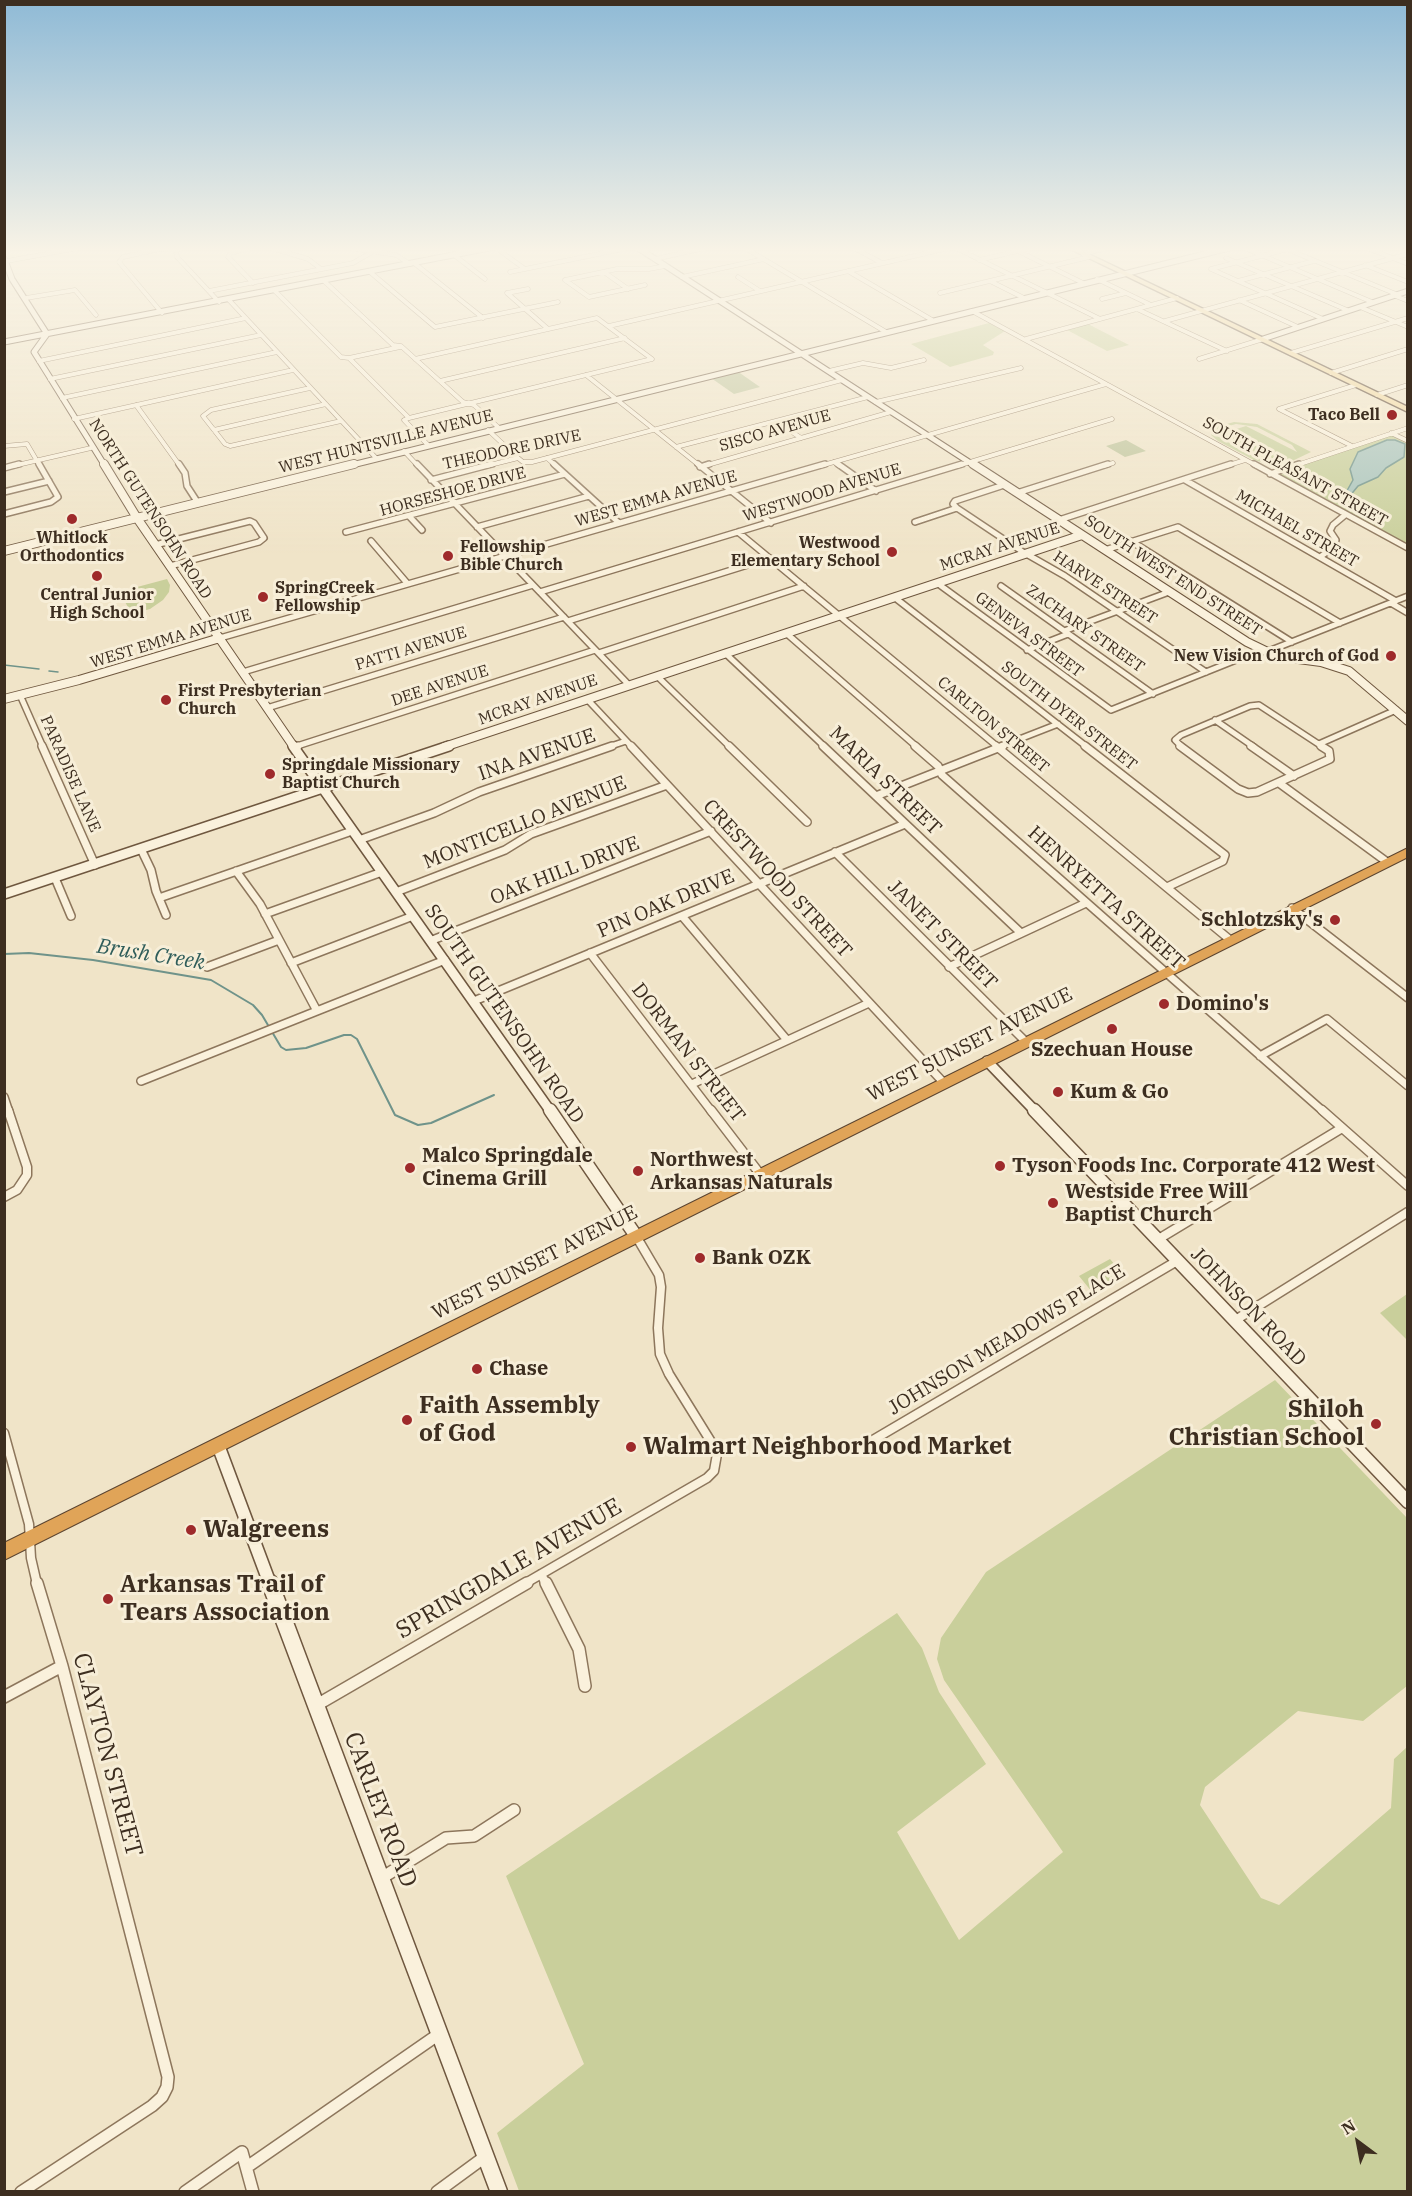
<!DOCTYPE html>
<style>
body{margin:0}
#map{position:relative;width:1412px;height:2196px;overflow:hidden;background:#f0e4c8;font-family:"IBM Plex Serif",serif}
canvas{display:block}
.frame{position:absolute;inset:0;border:6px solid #3d2e20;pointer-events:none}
.north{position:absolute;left:1328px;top:2112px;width:60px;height:60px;-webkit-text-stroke:4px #f7eed8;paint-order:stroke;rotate:328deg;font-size:16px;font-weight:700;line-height:24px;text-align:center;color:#3d2e20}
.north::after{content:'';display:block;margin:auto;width:21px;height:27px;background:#3d2e20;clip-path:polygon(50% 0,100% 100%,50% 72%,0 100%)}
</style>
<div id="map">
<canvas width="1412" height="2196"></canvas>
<div class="frame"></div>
<div class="north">N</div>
</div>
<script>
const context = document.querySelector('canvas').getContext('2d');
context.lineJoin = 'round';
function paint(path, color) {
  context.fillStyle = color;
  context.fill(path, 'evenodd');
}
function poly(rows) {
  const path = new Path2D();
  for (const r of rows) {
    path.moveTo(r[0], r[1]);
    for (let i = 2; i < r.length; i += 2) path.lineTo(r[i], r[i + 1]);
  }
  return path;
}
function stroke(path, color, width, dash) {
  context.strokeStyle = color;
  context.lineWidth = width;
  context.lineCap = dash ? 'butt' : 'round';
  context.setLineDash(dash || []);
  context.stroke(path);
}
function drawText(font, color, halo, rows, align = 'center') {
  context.font = font + ' "IBM Plex Serif",serif';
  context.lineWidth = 6;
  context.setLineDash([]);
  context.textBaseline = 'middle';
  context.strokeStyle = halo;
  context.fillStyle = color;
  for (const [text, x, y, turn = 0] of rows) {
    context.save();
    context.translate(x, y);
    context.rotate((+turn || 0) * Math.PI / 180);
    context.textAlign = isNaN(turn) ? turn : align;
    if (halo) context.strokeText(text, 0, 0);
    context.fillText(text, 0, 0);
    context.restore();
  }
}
const green = poly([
 [989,323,1005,331,983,345,994,352,993,355,950,367,911,344],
 [1088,324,1129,345,1107,351,1067,330],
 [1234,422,1257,424,1311,452,1288,463,1268,464,1254,460,1218,441,1211,435,1216,427],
 [1236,424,1257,427,1292,445,1297,452,1246,426,1221,434,1270,461,1257,458,1217,436,1217,432,1221,428],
 [1391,433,1407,441,1407,548,1270,474],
 [167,579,170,585,169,592,163,600,150,609,132,614,121,595,126,590],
 [1110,1259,1123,1274,1092,1292,1079,1276],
 [1407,1294,1407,1340,1380,1313],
 [1275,1380,1407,1518,1407,1686,1363,1721,1298,1711,1205,1787,1200,1805,1261,1898,1279,1905,1391,1808,1394,1759,1407,1747,1407,2191,519,2191,497,2133,584,2064,506,1876,897,1613,922,1648,939,1692,986,1764,897,1832,959,1940,1063,1852,944,1680,937,1659,941,1638,986,1572]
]);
const cemetery = poly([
 [737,371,760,387,734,394,711,378],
 [1126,440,1146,451,1125,457,1106,446]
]);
const water = poly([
 [1387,440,1395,440,1405,444,1404,457,1386,468,1378,477,1358,486,1349,497,1344,496,1353,480,1350,469,1358,452,1387,440]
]);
const streamFar1 = poly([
 [4,665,39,669],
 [49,671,58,672]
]);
const stream = poly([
 [4,954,29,953,93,960,211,980,253,1005,262,1015,281,1047,286,1050,306,1048,344,1035,351,1035,357,1039,395,1115,418,1125,431,1123,494,1095]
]);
const streetFar4 = poly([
 [180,248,176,251,177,257,219,302],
 [251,248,230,253,228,257,253,283],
 [271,248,308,259,321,269],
 [350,248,396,255,410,264],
 [496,248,525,269],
 [745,248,886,332],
 [854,248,882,263],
 [956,248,1100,319],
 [1012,248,1083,283],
 [1284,248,1396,294],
 [1367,248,1408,264],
 [1247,249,1372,302],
 [1083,254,1107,248],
 [454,255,485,279],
 [1226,258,1347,310],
 [655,259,705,248],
 [979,260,1031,248],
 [7,261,78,248],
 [414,263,483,318],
 [1365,265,1408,282],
 [1211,269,1323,319],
 [1211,269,1288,249],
 [848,271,932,320],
 [370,272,435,327,558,302],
 [510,272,628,248],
 [604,272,628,289],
 [682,277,764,259],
 [738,277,760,291],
 [1097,279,1151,305],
 [565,280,617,269,649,269,665,266],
 [565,280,589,297,645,285],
 [324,281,393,345,401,346,463,402,474,405,499,428],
 [990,281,1024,298],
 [1238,281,1314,261],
 [209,291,353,263,372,252],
 [275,291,341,357,349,358,409,418],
 [507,293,548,329],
 [507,293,528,289],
 [940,293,1089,257],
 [1393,295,1408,301],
 [26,298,75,290,96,315],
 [1102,299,1126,293],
 [229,300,376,458],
 [1239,300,1298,327],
 [1360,307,1408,327],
 [1137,309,1227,351],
 [972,311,1257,466],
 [162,313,119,262,123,257,160,249,178,250],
 [1165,321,1408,254],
 [609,326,949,248],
 [1026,339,1177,298],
 [1291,353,1408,318],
 [349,358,400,347],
 [415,359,597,318,652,359],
 [1199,359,1263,339],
 [39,361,246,318],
 [829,371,863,363,891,368,924,360],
 [1331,373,1408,349],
 [586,375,700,466],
 [50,379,261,335],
 [440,381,625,338],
 [310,388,211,410,203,416,225,444,230,446,341,421],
 [1377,395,1408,385],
 [62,398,277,352],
 [876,402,1021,368],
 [136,405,180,466],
 [1279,409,1352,446],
 [1279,409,1356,385],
 [409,418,652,359],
 [409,418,404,420,428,445],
 [74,419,293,370],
 [777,422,801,438],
 [214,430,326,404],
 [488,430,518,458],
 [1391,433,1408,441],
 [4,446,27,444,40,466],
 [676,447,868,397],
 [404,451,418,466],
 [547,458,556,466],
 [834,462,840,466],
 [13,466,91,448],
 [486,466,518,458,523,462,532,462,842,380],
 [704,466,891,412],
 [820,466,1106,384],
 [957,466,1112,419],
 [1103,466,1113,463],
 [1226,466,1245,460],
 [1294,466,1408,428]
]);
const streetFar3 = poly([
 [179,464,185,473,187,486,198,503],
 [417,464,629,685],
 [554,464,619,523],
 [698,464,771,523],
 [838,464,876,491],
 [1254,464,1408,548],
 [700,467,709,464],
 [4,468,19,464],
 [1270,474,1299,464],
 [431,480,492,464],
 [1185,480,1396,601],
 [4,492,49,481],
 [1017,493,1108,464],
 [957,508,1023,552,1065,576,1206,672],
 [4,514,51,502,58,497,39,464],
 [409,516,422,530],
 [1059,520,1231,464],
 [915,522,957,508,953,504,955,501,1004,485],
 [477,527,589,496],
 [346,532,565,474],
 [738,532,998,747],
 [371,541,407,583],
 [1131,541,1292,642],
 [155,545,250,521,254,523,264,538,259,542,170,566],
 [1105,550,1178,527,1340,623],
 [1320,557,1334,547,1336,540,1330,531,1333,525,1345,515],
 [937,583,1111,710,1261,650],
 [1001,586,1153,694],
 [540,592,962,464],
 [894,597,1087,747],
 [1391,603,1408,613],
 [568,621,770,558],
 [1064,631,1169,592],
 [786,633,917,747],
 [220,638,825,464],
 [1027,650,1068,634],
 [1266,652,1408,596],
 [599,653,804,586],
 [725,653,825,747],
 [243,672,533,585],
 [657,676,730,747],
 [20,695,43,747],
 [587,699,632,747],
 [267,708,564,617],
 [1215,720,1254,747],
 [1319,744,1396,710],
 [294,747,595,650],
 [608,747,626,741],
 [999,747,1058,724],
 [1182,747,1175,740,1181,735,1250,706,1259,705,1323,747]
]);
const streetFar2 = poly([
 [42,746,95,865],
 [631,746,943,1082],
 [729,746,807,822],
 [823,746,1021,933],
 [915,746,938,766,942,775,1324,1112],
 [996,746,1229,939],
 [1085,746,1225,855,1223,861,1167,887],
 [1180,746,1238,789,1248,793,1257,792,1330,759,1329,751,1321,746],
 [1251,746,1294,776],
 [294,747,298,746],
 [1279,783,1387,862],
 [876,796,1003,746],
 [359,840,434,813,479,792,612,746],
 [141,849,151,870,156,891,166,915],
 [835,852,1025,1041],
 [236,871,260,904,317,1011],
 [55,878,71,916],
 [396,892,505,850,531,834,667,785],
 [159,898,352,831],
 [1292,908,1408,998],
 [265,914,382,872],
 [682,916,787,1040],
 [430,941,711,831],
 [590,953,712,1112],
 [291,963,413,916],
 [207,967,279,940],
 [949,967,1086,903],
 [474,1001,905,824],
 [1260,1056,1327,1019,1408,1086],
 [141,1081,445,960],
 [692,1084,869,1003],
 [4,1097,9,1112]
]);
const streetFar1 = poly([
 [711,1110,760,1174],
 [1322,1110,1408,1186],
 [4,1197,17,1190,27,1175,27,1167,8,1110],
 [1157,1240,1342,1128],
 [1234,1321,1408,1212],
 [4,1433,29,1524,31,1558,37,1584],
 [856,1450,1177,1261],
 [541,1574,546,1584],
 [524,1584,707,1478,714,1471,717,1454,713,1445,669,1374,660,1354,658,1328,661,1287,659,1275,636,1236]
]);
const street = poly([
 [546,1583,579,1649,585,1686],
 [4,1697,62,1666],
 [315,1706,527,1583],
 [380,1879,446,1838,474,1836,514,1810],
 [247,2167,439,2034],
 [21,2192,152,2106,162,2097,167,2087,168,2077,62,1666,37,1583],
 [185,2192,242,2152,253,2192],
 [437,2192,486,2156]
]);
const secondaryFar4 = poly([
 [638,248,975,466],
 [4,258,12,279,47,334],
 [47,334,34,352,105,466],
 [1263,339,1408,291],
 [4,342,489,248],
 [348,466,1229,248]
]);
const secondaryFar3 = poly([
 [104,464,137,518,294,747],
 [973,464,1247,642,1276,656,1321,662,1349,671,1408,721],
 [4,551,354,464],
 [4,699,79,680,220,638],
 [444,747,1082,535]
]);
const secondaryFar2 = poly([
 [293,746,551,1112],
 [4,894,449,746],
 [987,1061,1036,1112]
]);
const secondaryFar1 = poly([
 [550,1110,636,1236],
 [1034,1110,1408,1502],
 [218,1445,270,1584]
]);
const secondary = poly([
 [270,1583,499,2192]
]);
const primary = poly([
 [1068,248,1076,248,1408,407,1408,412,1068,248]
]);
const highway = poly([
 [1408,848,1408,857,4,1560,4,1543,1408,848]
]);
const markers = [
 [1392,415,6,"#9e2a2b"],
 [72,519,6,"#9e2a2b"],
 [892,552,6,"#9e2a2b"],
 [448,556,6,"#9e2a2b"],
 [97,576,6,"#9e2a2b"],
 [263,597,6,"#9e2a2b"],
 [1391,656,6,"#9e2a2b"],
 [166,700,6,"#9e2a2b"],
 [270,774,6,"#9e2a2b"],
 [1335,920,6,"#9e2a2b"],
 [1164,1004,6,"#9e2a2b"],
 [1112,1029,6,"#9e2a2b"],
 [1058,1092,6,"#9e2a2b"],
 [1000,1166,6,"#9e2a2b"],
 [410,1168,6,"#9e2a2b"],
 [638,1171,6,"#9e2a2b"],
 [1053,1203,6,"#9e2a2b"],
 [700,1258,6,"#9e2a2b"],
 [477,1369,6,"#9e2a2b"],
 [407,1420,6,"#9e2a2b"],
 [1376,1424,6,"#9e2a2b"],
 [631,1447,6,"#9e2a2b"],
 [191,1530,6,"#9e2a2b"],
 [108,1599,6,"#9e2a2b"]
];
const farPoinames = [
 ["Taco Bell",1380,415,"right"],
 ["Whitlock",72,538,"center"],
 ["Orthodontics",72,556,"center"],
 ["Westwood",880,543,"right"],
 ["Elementary School",880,561,"right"],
 ["Fellowship",460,547],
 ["Bible Church",460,565],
 ["SpringCreek",275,588],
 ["Fellowship",275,606],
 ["Central Junior",97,595,"center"],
 ["High School",97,613,"center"],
 ["New Vision Church of God",1379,656,"right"],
 ["First Presbyterian",178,691],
 ["Church",178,709],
 ["Springdale Missionary",282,765],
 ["Baptist Church",282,783]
];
const farStreetnames = [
 ["SISCO AVENUE",775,431,-16],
 ["WEST HUNTSVILLE AVENUE",386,442,-14],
 ["THEODORE DRIVE",512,450,-12],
 ["SOUTH PLEASANT STREET",1295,472,29],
 ["HORSESHOE DRIVE",453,492,-15],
 ["WESTWOOD AVENUE",822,493,-17],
 ["WEST EMMA AVENUE",656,499,-16],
 ["NORTH GUTENSOHN ROAD",150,509,57],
 ["MICHAEL STREET",1297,529,30],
 ["MCRAY AVENUE",1000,547,-18],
 ["SOUTH WEST END STREET",1173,576,33],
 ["HARVE STREET",1105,588,33],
 ["ZACHARY STREET",1085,629,35],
 ["GENEVA STREET",1029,635,37],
 ["WEST EMMA AVENUE",171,639,-17],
 ["PATTI AVENUE",411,649,-17],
 ["DEE AVENUE",440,686,-18],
 ["MCRAY AVENUE",538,700,-19],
 ["SOUTH DYER STREET",1069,716,38],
 ["CARLTON STREET",993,725,40],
 ["PARADISE LANE",70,774,66]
];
const streetNames = [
 ["INA AVENUE",537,755,-19],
 ["MARIA STREET",885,781,44],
 ["MONTICELLO AVENUE",525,823,-22],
 ["OAK HILL DRIVE",565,871,-21],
 ["CRESTWOOD STREET",777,879,47],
 ["HENRYETTA STREET",1106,898,42],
 ["PIN OAK DRIVE",666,904,-23],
 ["JANET STREET",942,935,45],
 ["SOUTH GUTENSOHN ROAD",504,1014,55],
 ["WEST SUNSET AVENUE",970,1045,-27],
 ["DORMAN STREET",688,1053,52],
 ["WEST SUNSET AVENUE",535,1263,-27],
 ["JOHNSON ROAD",1248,1307,46],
 ["JOHNSON MEADOWS PLACE",1007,1340,-31]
];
const poiNames = [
 ["Schlotzsky's",1323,920,"right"],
 ["Domino's",1176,1004],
 ["Szechuan House",1112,1050,"center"],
 ["Kum & Go",1070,1092],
 ["Malco Springdale",422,1156],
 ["Cinema Grill",422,1179],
 ["Northwest",650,1160],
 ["Arkansas Naturals",650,1183],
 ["Tyson Foods Inc. Corporate 412 West",1012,1166],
 ["Westside Free Will",1065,1192],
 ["Baptist Church",1065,1215],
 ["Bank OZK",712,1258],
 ["Chase",489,1369]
];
const waterNames = [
 ["Brush Creek",151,955,9]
];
const nearPoinames = [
 ["Faith Assembly",419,1406],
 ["of God",419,1434],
 ["Shiloh",1364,1410,"right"],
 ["Christian School",1364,1438,"right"],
 ["Walmart Neighborhood Market",643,1447],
 ["Walgreens",203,1530],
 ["Arkansas Trail of",120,1585],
 ["Tears Association",120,1613]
];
const nearStreetnames = [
 ["SPRINGDALE AVENUE",509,1569,-30],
 ["CLAYTON STREET",107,1755,75],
 ["CARLEY ROAD",380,1810,69]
];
paint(green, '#c9cf9b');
paint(cemetery, '#bfc49a');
paint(water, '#a9c4bc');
stroke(water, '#6f938a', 1.5);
stroke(streamFar1, '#6f938a', 1.5);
stroke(stream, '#6f938a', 2);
stroke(streetFar4, '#8d765c', 5);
stroke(streetFar3, '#8d765c', 8);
stroke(streetFar2, '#8d765c', 10);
stroke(streetFar1, '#8d765c', 11);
stroke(street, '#8d765c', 14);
stroke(secondaryFar4, '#6f573f', 7);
stroke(secondaryFar3, '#6f573f', 10);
stroke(secondaryFar2, '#6f573f', 12);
stroke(secondaryFar1, '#6f573f', 15);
stroke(secondary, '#6f573f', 19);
stroke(primary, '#5b4430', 3);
stroke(highway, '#5b4430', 2);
stroke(streetFar4, '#faf1dc', 4);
stroke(streetFar3, '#faf1dc', 5);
stroke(streetFar2, '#faf1dc', 7);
stroke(streetFar1, '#faf1dc', 8);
stroke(street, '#faf1dc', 11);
stroke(secondaryFar4, '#faf1dc', 5);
stroke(secondaryFar3, '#faf1dc', 8);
stroke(secondaryFar2, '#faf1dc', 9);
stroke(secondaryFar1, '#faf1dc', 12);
stroke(secondary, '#faf1dc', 16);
paint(primary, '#f3d9a0');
paint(highway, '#e0a458');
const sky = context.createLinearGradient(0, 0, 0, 556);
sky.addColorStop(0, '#8fbad6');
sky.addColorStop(0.45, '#f8f3e6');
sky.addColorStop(1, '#f8f3e600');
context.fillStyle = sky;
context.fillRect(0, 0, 1412, 556);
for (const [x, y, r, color] of markers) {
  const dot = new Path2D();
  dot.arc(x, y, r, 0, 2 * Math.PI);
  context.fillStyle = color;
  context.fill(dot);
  stroke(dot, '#f7eed8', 2);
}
drawText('bold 16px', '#3d2e20', '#f7eed8', farPoinames, 'left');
drawText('16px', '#3d2e20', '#f7eed8', farStreetnames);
drawText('20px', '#3d2e20', '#f7eed8', streetNames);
drawText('bold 20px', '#3d2e20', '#f7eed8', poiNames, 'left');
drawText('italic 21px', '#2f5d5a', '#f7eed8', waterNames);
drawText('bold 24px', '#3d2e20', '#f7eed8', nearPoinames, 'left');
drawText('24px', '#3d2e20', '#f7eed8', nearStreetnames);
</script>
